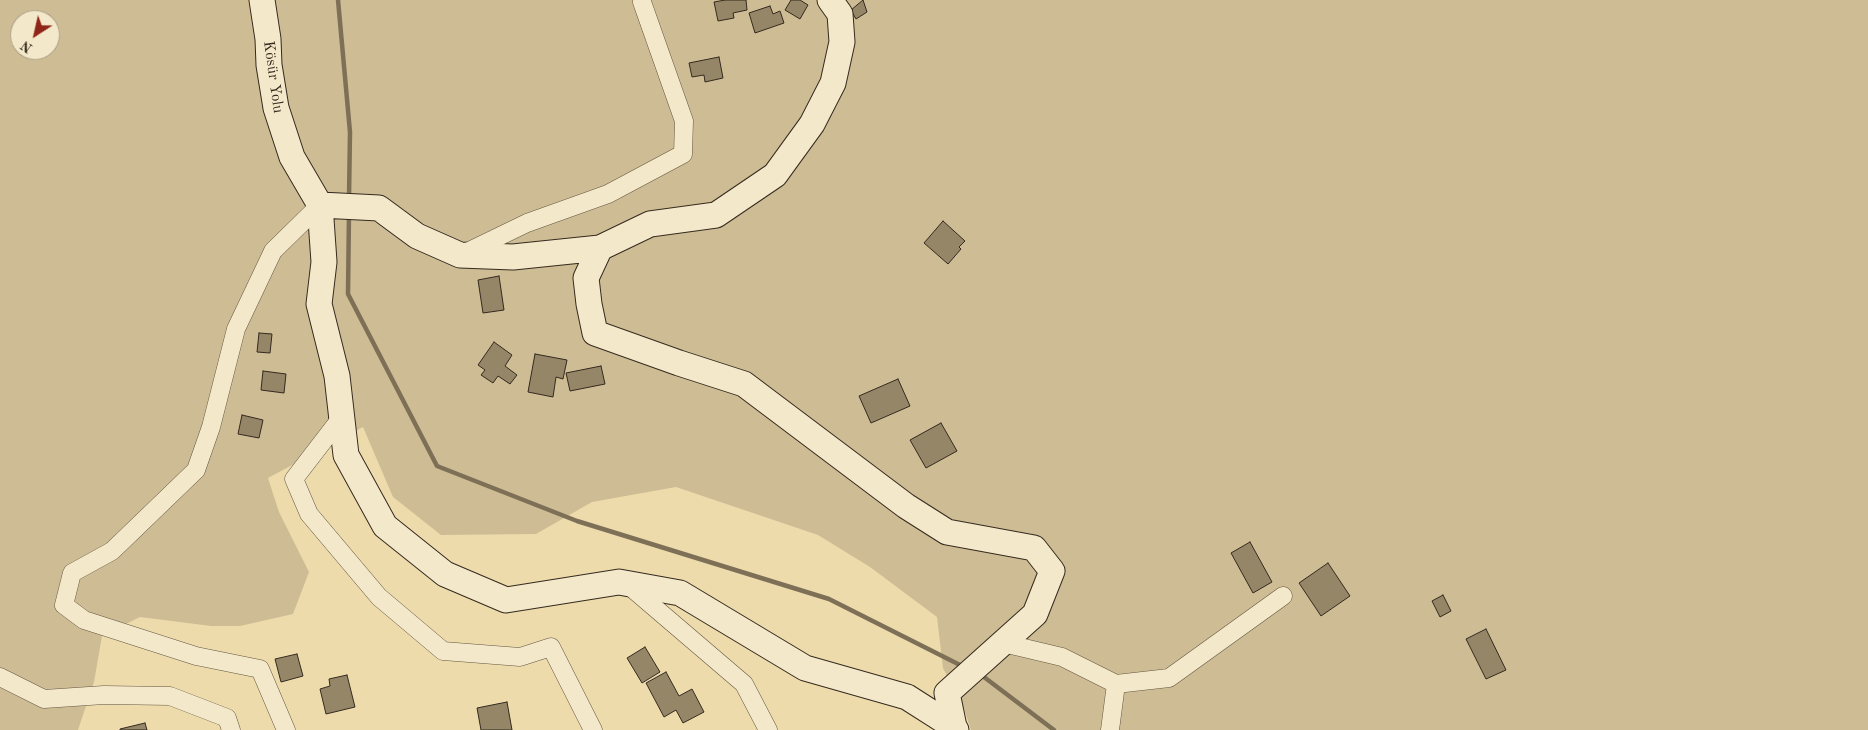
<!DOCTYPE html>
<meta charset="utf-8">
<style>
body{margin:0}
#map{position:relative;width:1868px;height:730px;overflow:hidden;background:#eddbac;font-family:"Old Standard TT",serif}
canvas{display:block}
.north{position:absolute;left:10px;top:10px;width:50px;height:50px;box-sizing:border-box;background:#f3e8c9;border:1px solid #a79c85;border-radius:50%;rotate:215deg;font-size:14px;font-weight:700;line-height:20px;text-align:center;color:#352a1f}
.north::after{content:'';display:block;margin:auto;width:18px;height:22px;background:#8f2418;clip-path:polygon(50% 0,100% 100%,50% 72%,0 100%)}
</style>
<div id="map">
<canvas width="1868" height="730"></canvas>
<div class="north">N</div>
</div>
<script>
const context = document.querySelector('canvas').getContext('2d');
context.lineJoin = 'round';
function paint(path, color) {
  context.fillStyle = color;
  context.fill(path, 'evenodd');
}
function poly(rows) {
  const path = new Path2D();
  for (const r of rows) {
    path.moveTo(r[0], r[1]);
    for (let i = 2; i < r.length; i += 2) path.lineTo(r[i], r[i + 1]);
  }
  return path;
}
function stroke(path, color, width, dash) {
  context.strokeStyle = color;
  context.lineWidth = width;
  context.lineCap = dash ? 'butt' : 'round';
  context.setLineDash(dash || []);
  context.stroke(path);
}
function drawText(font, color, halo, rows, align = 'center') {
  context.font = font + ' "Old Standard TT",serif';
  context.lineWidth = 4;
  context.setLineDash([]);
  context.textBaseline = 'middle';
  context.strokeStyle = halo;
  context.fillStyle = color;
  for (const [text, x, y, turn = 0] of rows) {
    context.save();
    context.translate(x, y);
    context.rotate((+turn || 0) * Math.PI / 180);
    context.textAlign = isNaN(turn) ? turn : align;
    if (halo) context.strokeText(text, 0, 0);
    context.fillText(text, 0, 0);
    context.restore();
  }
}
const green = poly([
 [0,0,1868,0,1868,730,971,730,963,706,943,668,937,617,870,567,818,535,676,487,592,502,536,534,441,535,393,497,363,427,268,478,279,512,309,572,293,614,240,626,211,626,140,617,102,636,94,682,78,730,0,730],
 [20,20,50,20,50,50,20,50]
]);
const stream = poly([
 [338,0,350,132,349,198],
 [349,213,348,294,437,466,577,521,829,599,964,667],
 [980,674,1054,730]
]);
const building = poly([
 [725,0,746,0,747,10,733,13,734,18,718,21,714,2,725,0],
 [791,0,800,0,808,5,800,19,785,10,791,0],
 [863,0,867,12,856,19,851,10,863,0],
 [770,6,773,14,780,11,784,23,755,33,749,13,770,6],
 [719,57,723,78,705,82,704,75,692,77,689,63,719,57],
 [943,221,965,241,959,247,961,249,948,264,924,243,943,221],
 [499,276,504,310,483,313,478,280,499,276],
 [259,333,272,334,270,353,257,352,259,333],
 [494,342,512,355,505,366,517,375,510,384,498,376,493,383,481,375,485,370,478,365,494,342],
 [535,354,567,360,563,379,556,377,553,397,528,392,535,354],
 [601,366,605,384,570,391,566,373,601,366],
 [263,371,286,374,284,393,261,390,263,371],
 [898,379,910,406,871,423,859,396,898,379],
 [242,415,263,420,259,438,238,434,242,415],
 [941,423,957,451,926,468,910,440,941,423],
 [1250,542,1272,582,1253,593,1231,553,1250,542],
 [1328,563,1350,596,1321,616,1299,583,1328,563],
 [1443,595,1451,611,1440,617,1432,601,1443,595],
 [1486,629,1506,670,1486,679,1466,639,1486,629],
 [645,647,660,672,642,683,627,658,645,647],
 [297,654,303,676,281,682,275,659,297,654],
 [666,672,679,696,692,689,704,712,683,723,676,710,664,717,646,683,666,672],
 [347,675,355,707,326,714,320,689,330,686,329,679,347,675],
 [507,702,512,730,481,730,477,708,507,702],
 [145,723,147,730,120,730,120,729,145,723]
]);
const street = poly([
 [463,254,527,223,608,194,683,154,684,121,642,2],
 [341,418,294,479,309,514,379,597,443,651,520,657,551,647,593,730],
 [627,584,744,684,768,730],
 [1003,643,1062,657,1116,684,1169,678,1283,596],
 [0,677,44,699,104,695,170,696,227,718,231,730],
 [286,730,260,669,196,656,84,620,64,605,72,573,112,551,196,470,211,427,236,329,273,251,320,205],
 [1110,730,1116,684]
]);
const secondary = poly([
 [262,0,268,39,269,65,276,108,292,157,320,205,324,262,319,304,337,376,346,455,385,526,445,574,506,600,619,582,680,593,805,668,907,697,954,727,956,730],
 [320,205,379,208,417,236,460,255,513,257,600,248,650,224,716,215,775,175,812,124,833,83,842,42,840,14,830,0],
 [600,248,586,278,589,304,595,333,679,363,744,384,906,506,947,532,1034,548,1052,571,1035,614,947,693,954,727]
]);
const streetNames = [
 ["Kösür Yolu",273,77,82]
];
paint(green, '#cebd94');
stroke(stream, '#7e7057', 4.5);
paint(building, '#958668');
stroke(building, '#352a1f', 1);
stroke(street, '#635642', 19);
stroke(secondary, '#352a1f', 27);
stroke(street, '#f3e8c9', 18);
stroke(secondary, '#f3e8c9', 25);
drawText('15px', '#352a1f', '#f3e8c9', streetNames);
</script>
